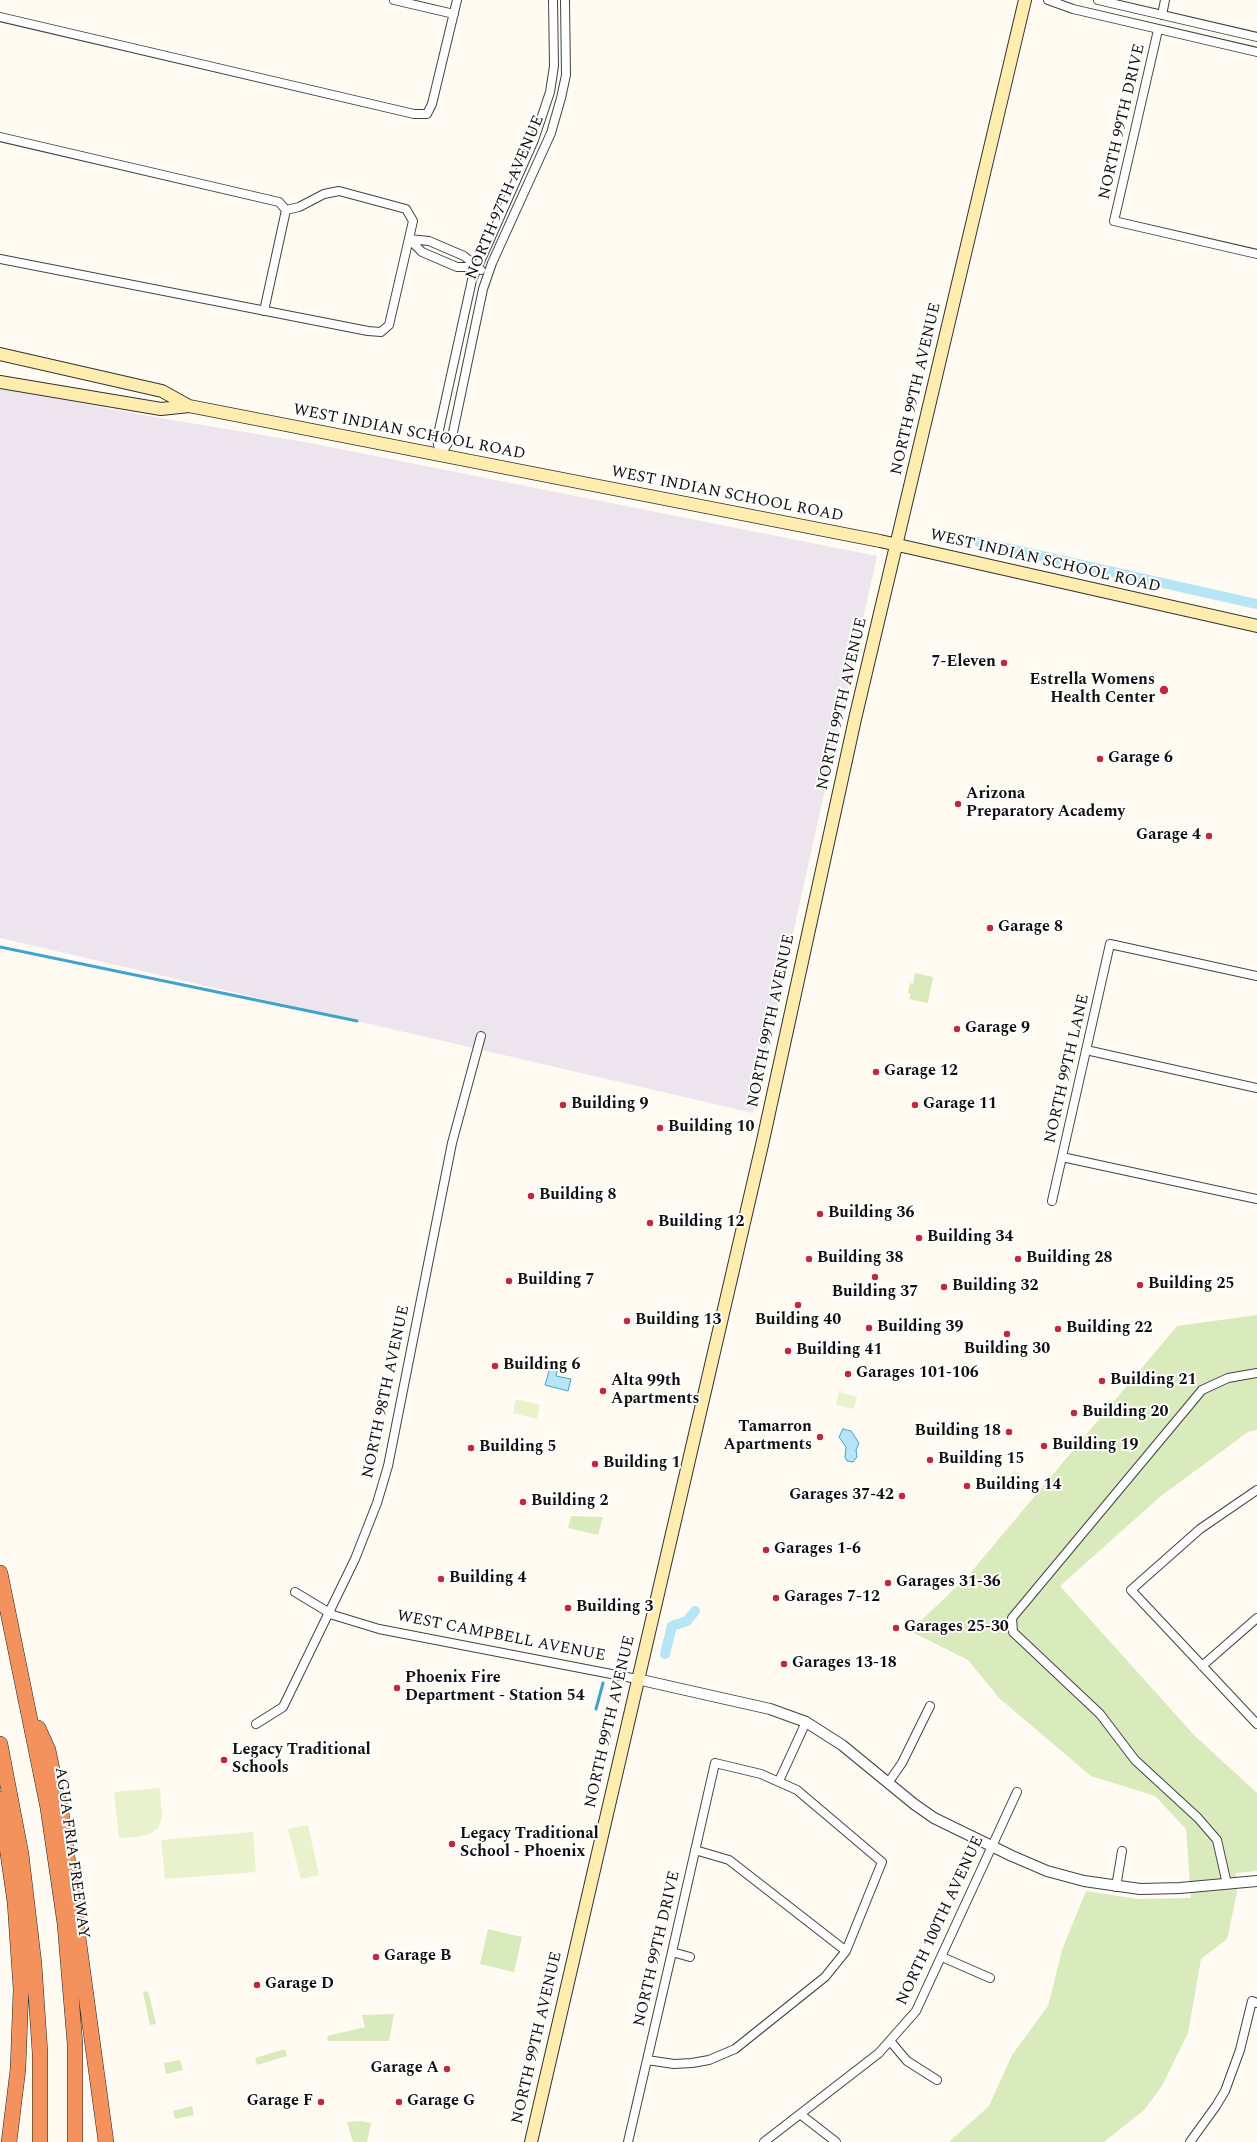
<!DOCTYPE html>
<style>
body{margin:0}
canvas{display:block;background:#fffbf3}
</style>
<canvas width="1257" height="2142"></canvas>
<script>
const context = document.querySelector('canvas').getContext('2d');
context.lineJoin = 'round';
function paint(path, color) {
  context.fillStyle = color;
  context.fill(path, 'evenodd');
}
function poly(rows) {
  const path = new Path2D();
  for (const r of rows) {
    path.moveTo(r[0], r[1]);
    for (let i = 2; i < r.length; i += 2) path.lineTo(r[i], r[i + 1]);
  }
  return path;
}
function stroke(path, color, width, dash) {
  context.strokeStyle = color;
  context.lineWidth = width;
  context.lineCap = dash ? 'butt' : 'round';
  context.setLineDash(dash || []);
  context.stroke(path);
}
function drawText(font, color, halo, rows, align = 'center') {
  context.font = font + ' Spectral,serif';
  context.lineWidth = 4;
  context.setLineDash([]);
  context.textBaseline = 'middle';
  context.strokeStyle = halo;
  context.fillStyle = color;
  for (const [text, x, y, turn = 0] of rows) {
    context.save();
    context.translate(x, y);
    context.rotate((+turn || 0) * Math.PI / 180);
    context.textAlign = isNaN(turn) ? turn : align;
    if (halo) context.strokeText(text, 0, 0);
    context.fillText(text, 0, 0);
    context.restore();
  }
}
const industrial = poly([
 [0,387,137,414,310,443,877,556,753,1113,0,938]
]);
const green = poly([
 [915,973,933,977,928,1003,909,999,911,994,908,993,910,983,913,984],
 [1257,1315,1257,1430,1248,1432,1161,1496,1060,1586,1194,1735,1257,1793,1257,1871,1236,1873,1237,1893,1227,1939,1201,1959,1188,2033,1162,2086,1144,2110,1104,2142,949,2142,989,2106,1012,2055,1048,2006,1062,1950,1086,1891,1137,1899,1191,1898,1186,1829,1155,1796,1091,1776,999,1698,968,1660,910,1631,967,1577,1177,1326],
 [571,1516,603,1517,598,1535,568,1528],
 [488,1929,522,1937,514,1972,480,1964],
 [148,1991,156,2024,150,2025,143,1992],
 [394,2014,389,2041,328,2041,327,2036,365,2027,362,2015],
 [285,2049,287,2056,257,2065,255,2058],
 [180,2060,183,2070,166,2074,164,2063],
 [192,2106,194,2115,175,2119,173,2111],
 [360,2121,371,2123,367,2142,353,2142,347,2122]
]);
const pitch = poly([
 [839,1392,857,1397,854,1409,836,1405],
 [516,1399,540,1405,537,1419,513,1413],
 [1015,1470,1029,1483,1021,1492,1006,1480],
 [160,1788,162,1817,158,1828,150,1834,137,1837,119,1838,114,1792],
 [308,1825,319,1875,301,1879,288,1829],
 [253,1832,256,1872,165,1879,161,1840]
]);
const water = poly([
 [552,1361,559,1363,556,1376,571,1379,568,1391,545,1385,552,1361],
 [843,1429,851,1431,859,1443,856,1450,857,1457,853,1462,847,1461,845,1457,846,1447,839,1437,843,1429]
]);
const stream = poly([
 [0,947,357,1021],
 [596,1709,603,1683]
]);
const canal = poly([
 [953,536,969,540],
 [979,542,1257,604],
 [665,1654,672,1626,687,1621,695,1611]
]);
const minor = poly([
 [394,0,454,14],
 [1048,0,1073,9,1257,52],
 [1098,0,1257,37],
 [1162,15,1165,0],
 [0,17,414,114,427,114,432,104,457,0],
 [1158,30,1114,221,1257,254],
 [0,137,279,202,286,210,299,207,324,194,339,191,406,209,413,221,389,325,381,332,368,331,0,259],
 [409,239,429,241,464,256,481,270],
 [409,239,422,252,457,267,477,267],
 [264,311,286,210],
 [440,455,452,437,483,289,492,263,551,133,561,98,566,75,565,0],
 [440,455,437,439,472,280,534,140,550,92,554,66,553,0],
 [1086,1050,1257,1088],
 [1062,1157,1257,1199],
 [1052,1201,1110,944,1257,976],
 [1257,1490,1200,1529,1131,1590,1257,1724],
 [295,1592,333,1615,379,1629,637,1679],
 [1202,1666,1257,1618],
 [256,1724,283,1707,355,1559,377,1503,388,1466,452,1143,481,1036],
 [779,1781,806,1722],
 [888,1783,902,1763,930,1706],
 [695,1850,729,1860,846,1951],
 [1227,1884,1217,1840,1198,1818,1135,1760,1100,1714,1013,1632,1012,1618,1202,1390,1228,1378,1257,1373],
 [1116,1887,1122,1851],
 [672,1952,690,1957],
 [942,1957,990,1978],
 [891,2042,907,2061,937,2080],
 [800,2114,836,2142],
 [628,2142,647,2060,672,1952,715,1763,761,1774,797,1790,882,1862,846,1951,825,1977,735,2049,709,2060,692,2063,674,2064,647,2060],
 [764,2142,879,2053,916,2011,1017,1792],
 [1190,2142,1216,2106,1225,2091,1240,2050,1252,2001,1257,2003]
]);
const tertiary = poly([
 [637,1679,770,1709,806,1722,842,1745,914,1804,934,1818,1012,1856,1047,1871,1084,1881,1140,1889,1180,1888,1257,1881]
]);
const secondary = poly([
 [0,354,162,391,189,406,880,541,1257,626],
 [0,382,161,409,189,406],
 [531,2142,762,1145,855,719,1025,0]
]);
const motorway = poly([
 [0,1573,48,1808,65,1924,75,2044,75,2142],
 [38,1728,48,1750,61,1812,106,2142],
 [0,1744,21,1854,34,1964,40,2053,40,2142],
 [0,1799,15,1902,21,1989,18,2069,9,2142]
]);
const markers = [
 [1004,663,4,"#c1273e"],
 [1164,690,5,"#c1273e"],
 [1100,759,4,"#c1273e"],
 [958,804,4,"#c1273e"],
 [1209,836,4,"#c1273e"],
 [990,928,4,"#c1273e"],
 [957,1029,4,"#c1273e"],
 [876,1072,4,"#c1273e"],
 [563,1105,4,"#c1273e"],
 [915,1105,4,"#c1273e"],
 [660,1128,4,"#c1273e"],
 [531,1196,4,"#c1273e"],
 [820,1214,4,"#c1273e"],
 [650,1223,4,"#c1273e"],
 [919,1238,4,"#c1273e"],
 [809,1259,4,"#c1273e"],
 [1018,1259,4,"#c1273e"],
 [875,1277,4,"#c1273e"],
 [509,1281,4,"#c1273e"],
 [1140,1285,4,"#c1273e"],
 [944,1287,4,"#c1273e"],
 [798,1305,4,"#c1273e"],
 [627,1321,4,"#c1273e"],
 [869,1328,4,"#c1273e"],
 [1058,1329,4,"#c1273e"],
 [1007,1334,4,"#c1273e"],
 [788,1351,4,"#c1273e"],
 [495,1366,4,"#c1273e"],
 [848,1374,4,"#c1273e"],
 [1102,1381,4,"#c1273e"],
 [603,1391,4,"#c1273e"],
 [1074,1413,4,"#c1273e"],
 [1009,1432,4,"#c1273e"],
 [820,1437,4,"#c1273e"],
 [1044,1446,4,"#c1273e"],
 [471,1448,4,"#c1273e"],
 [930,1460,4,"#c1273e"],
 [595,1464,4,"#c1273e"],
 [967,1486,4,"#c1273e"],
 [902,1496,4,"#c1273e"],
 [523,1502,4,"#c1273e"],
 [766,1550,4,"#c1273e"],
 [441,1579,4,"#c1273e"],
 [888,1583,4,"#c1273e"],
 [776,1598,4,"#c1273e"],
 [568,1608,4,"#c1273e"],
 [896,1628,4,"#c1273e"],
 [784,1664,4,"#c1273e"],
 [397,1688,4,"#c1273e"],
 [224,1760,4,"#c1273e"],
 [452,1844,4,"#c1273e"],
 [376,1957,4,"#c1273e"],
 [257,1985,4,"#c1273e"],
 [447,2069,4,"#c1273e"],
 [321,2102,4,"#c1273e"],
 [399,2102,4,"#c1273e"]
];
const streetNames = [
 ["NORTH 99TH DRIVE",1123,122,-77],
 ["NORTH 97TH AVENUE",506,198,-67],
 ["NORTH 99TH AVENUE",917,389,-77],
 ["WEST INDIAN SCHOOL ROAD",409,433,11],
 ["WEST INDIAN SCHOOL ROAD",727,495,11],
 ["WEST INDIAN SCHOOL ROAD",1045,562,13],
 ["NORTH 99TH AVENUE",843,704,-77],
 ["NORTH 99TH AVENUE",772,1021,-78],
 ["NORTH 99TH LANE",1068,1069,-77],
 ["NORTH 98TH AVENUE",387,1392,-78],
 ["WEST CAMPBELL AVENUE",501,1637,11],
 ["NORTH 99TH AVENUE",611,1722,-77],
 ["AGUA FRIA FREEWAY",71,1853,82],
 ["NORTH 100TH AVENUE",941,1921,-65],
 ["NORTH 99TH DRIVE",658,1949,-77],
 ["NORTH 99TH AVENUE",538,2038,-77]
];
const poiNames = [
 ["7-Eleven",996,663,"right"],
 ["Estrella Womens",1155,681,"right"],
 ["Health Center",1155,699,"right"],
 ["Garage 6",1108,759],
 ["Arizona",966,795],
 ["Preparatory Academy",966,813],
 ["Garage 4",1201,836,"right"],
 ["Garage 8",998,928],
 ["Garage 9",965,1029],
 ["Garage 12",884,1072],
 ["Building 9",571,1105],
 ["Garage 11",923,1105],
 ["Building 10",668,1128],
 ["Building 8",539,1196],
 ["Building 36",828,1214],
 ["Building 12",658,1223],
 ["Building 34",927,1238],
 ["Building 38",817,1259],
 ["Building 28",1026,1259],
 ["Building 7",517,1281],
 ["Building 25",1148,1285],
 ["Building 32",952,1287],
 ["Building 37",875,1293,"center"],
 ["Building 13",635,1321],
 ["Building 40",798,1321,"center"],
 ["Building 39",877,1328],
 ["Building 22",1066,1329],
 ["Building 30",1007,1350,"center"],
 ["Building 41",796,1351],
 ["Building 6",503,1366],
 ["Garages 101-106",856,1374],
 ["Building 21",1110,1381],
 ["Alta 99th",611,1382],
 ["Apartments",611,1400],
 ["Building 20",1082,1413],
 ["Tamarron",812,1428,"right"],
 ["Apartments",812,1446,"right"],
 ["Building 18",1001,1432,"right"],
 ["Building 19",1052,1446],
 ["Building 5",479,1448],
 ["Building 15",938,1460],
 ["Building 1",603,1464],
 ["Building 14",975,1486],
 ["Garages 37-42",894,1496,"right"],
 ["Building 2",531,1502],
 ["Garages 1-6",774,1550],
 ["Building 4",449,1579],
 ["Garages 31-36",896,1583],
 ["Garages 7-12",784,1598],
 ["Building 3",576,1608],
 ["Garages 25-30",904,1628],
 ["Garages 13-18",792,1664],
 ["Phoenix Fire",405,1679],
 ["Department - Station 54",405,1697],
 ["Legacy Traditional",232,1751],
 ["Schools",232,1769],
 ["Legacy Traditional",460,1835],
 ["School - Phoenix",460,1853],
 ["Garage B",384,1957],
 ["Garage D",265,1985],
 ["Garage A",439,2069,"right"],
 ["Garage F",313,2102,"right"],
 ["Garage G",407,2102]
];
paint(industrial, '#ece5ee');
paint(green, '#d9eabc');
paint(pitch, '#e9f1cd');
paint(water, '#b8e5f6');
stroke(water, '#3fa3cd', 1);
stroke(stream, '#3fa3cd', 3);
stroke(canal, '#b8e5f6', 10);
stroke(minor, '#434343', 10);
stroke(tertiary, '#434343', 12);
stroke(secondary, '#323232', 14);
stroke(motorway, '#212121', 16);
stroke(minor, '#fff', 8);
stroke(tertiary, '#fff', 10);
stroke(secondary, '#feedae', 12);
stroke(motorway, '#f3925c', 15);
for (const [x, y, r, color] of markers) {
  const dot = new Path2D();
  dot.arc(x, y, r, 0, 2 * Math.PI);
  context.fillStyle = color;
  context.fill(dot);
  stroke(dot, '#fff', 1.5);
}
drawText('16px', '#101010', '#fff', streetNames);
drawText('bold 16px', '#101010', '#fff', poiNames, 'left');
</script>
